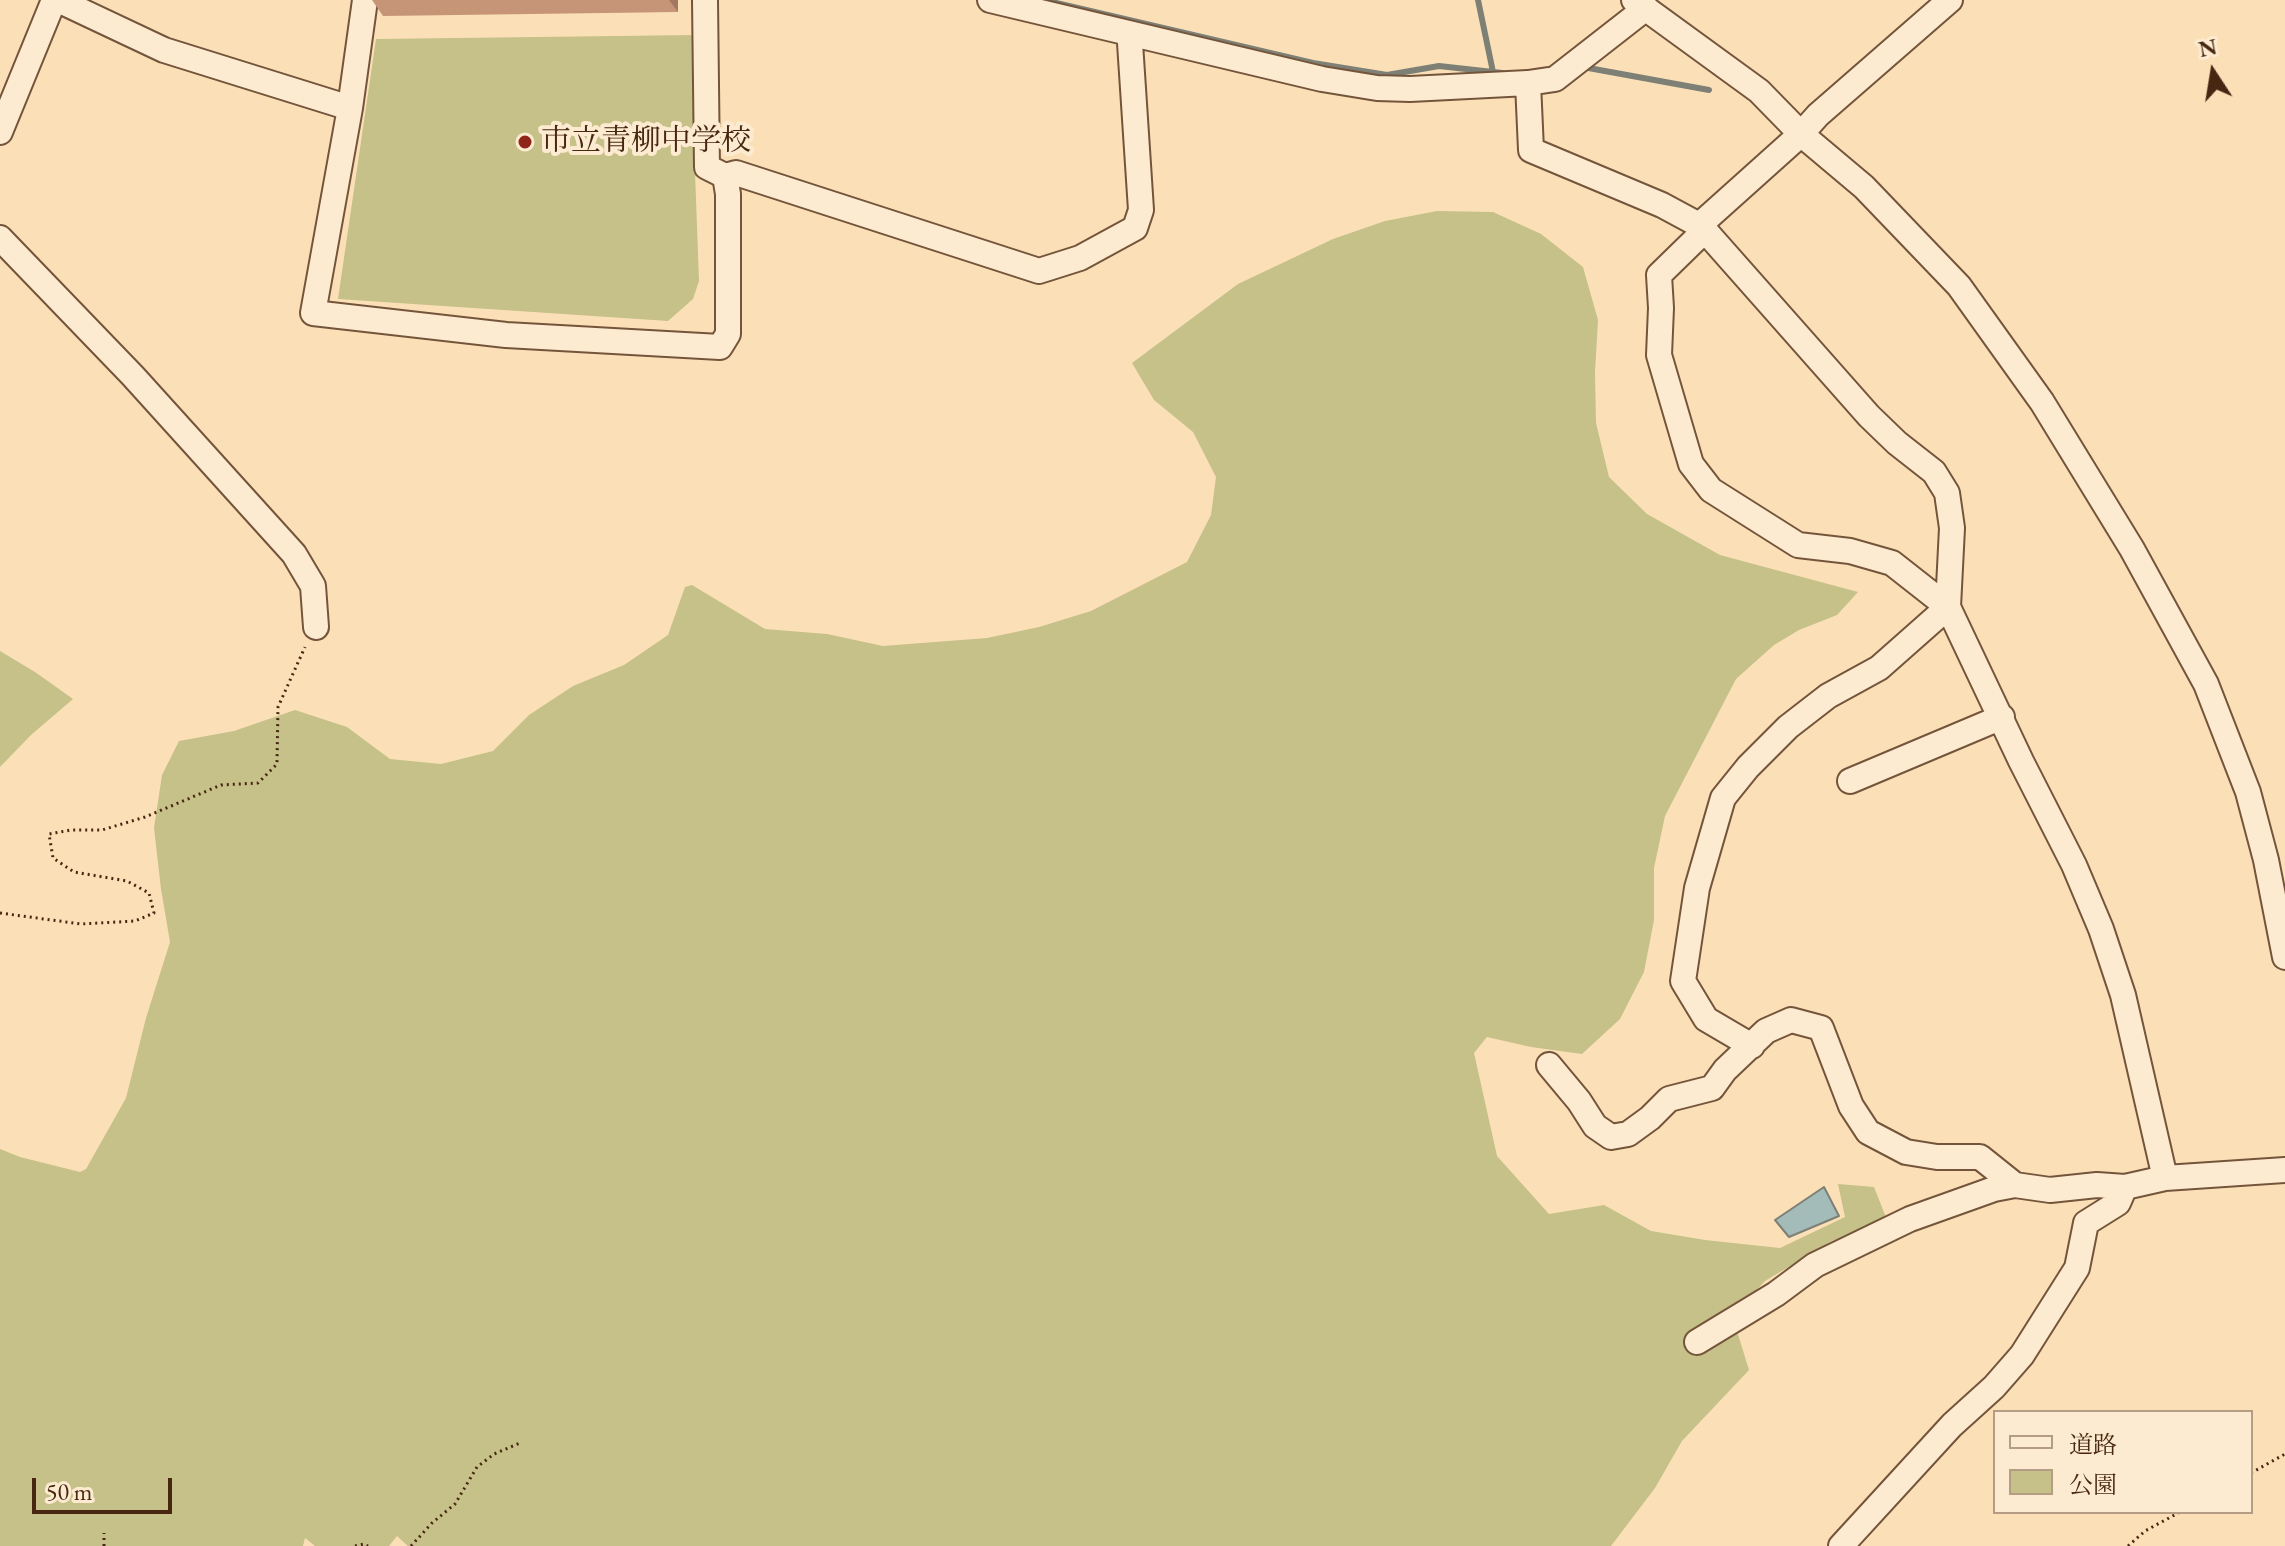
<!DOCTYPE html>
<meta charset="utf-8">
<style>
body{margin:0}
#map{position:relative;width:2285px;height:1546px;overflow:hidden;background:#fbe0b7;font-family:"EB Garamond","Noto Serif JP",serif}
canvas{display:block}
.legend{position:absolute;left:1993px;top:1410px;width:260px;height:104px;box-sizing:border-box;background:#fcebd0;border:2px solid #b49d84;margin:0;padding:10px 14px;list-style:none;font-size:24px;color:#472712}
.legend li{display:flex;align-items:center;gap:16px;height:40px}
.legend b{width:40px;border:2px solid #b49d84}
.north{position:absolute;left:2173px;top:32px;width:80px;height:80px;-webkit-text-stroke:6px #fcebd0;paint-order:stroke;rotate:348deg;font-size:22px;font-weight:700;line-height:32px;text-align:center;color:#472712}
.north::after{content:'';display:block;margin:auto;width:28px;height:36px;background:#472712;clip-path:polygon(50% 0,100% 100%,50% 72%,0 100%)}
.scale{position:absolute;left:32px;top:1478px;width:140px;height:36px;box-sizing:border-box;border:4px solid #472712;border-top:0;padding-left:10px;font-size:24px;line-height:28px;white-space:nowrap;color:#472712;-webkit-text-stroke:6px #fcebd0;paint-order:stroke}
</style>
<div id="map">
<canvas width="2285" height="1546"></canvas>
<ul class="legend">
<li><b style="height:10px;background:#fcebd0"></b>道路</li>
<li><b style="height:22px;background:#c6c089"></b>公園</li>
</ul>
<div class="north">N</div>
<div class="scale">50 m</div>
</div>
<script>
const context = document.querySelector('canvas').getContext('2d');
context.lineJoin = 'round';
function paint(path, color) {
  context.fillStyle = color;
  context.fill(path, 'evenodd');
}
function poly(rows) {
  const path = new Path2D();
  for (const r of rows) {
    path.moveTo(r[0], r[1]);
    for (let i = 2; i < r.length; i += 2) path.lineTo(r[i], r[i + 1]);
  }
  return path;
}
function stroke(path, color, width, dash) {
  context.strokeStyle = color;
  context.lineWidth = width;
  context.lineCap = dash ? 'butt' : 'round';
  context.setLineDash(dash || []);
  context.stroke(path);
}
function drawText(font, color, halo, rows, align = 'center') {
  context.font = font + ' "EB Garamond","Noto Serif JP",serif';
  context.lineWidth = 8;
  context.setLineDash([]);
  context.textBaseline = 'middle';
  context.strokeStyle = halo;
  context.fillStyle = color;
  for (const [text, x, y, turn = 0] of rows) {
    context.save();
    context.translate(x, y);
    context.rotate((+turn || 0) * Math.PI / 180);
    context.textAlign = isNaN(turn) ? turn : align;
    if (halo) context.strokeText(text, 0, 0);
    context.fillText(text, 0, 0);
    context.restore();
  }
}
const green = poly([
 [697,35,695,172,699,281,693,299,668,321,338,299,376,39],
 [1437,211,1493,212,1541,234,1583,267,1598,320,1595,372,1596,423,1609,477,1647,514,1720,555,1858,592,1837,615,1799,630,1774,645,1736,679,1665,816,1654,868,1654,920,1644,972,1620,1019,1582,1054,1531,1047,1487,1037,1474,1053,1497,1156,1549,1214,1604,1205,1651,1231,1705,1240,1780,1248,1845,1217,1838,1184,1874,1187,1889,1225,1832,1241,1765,1281,1732,1315,1749,1370,1682,1441,1655,1488,1611,1546,408,1546,397,1536,389,1546,315,1546,305,1538,303,1546,0,1546,0,1149,20,1157,80,1172,86,1169,126,1098,146,1018,170,942,161,889,154,828,162,775,179,741,234,731,295,710,347,727,390,759,441,764,493,751,529,715,573,686,624,665,668,635,685,587,692,585,765,629,827,634,883,646,987,638,1039,627,1091,611,1187,562,1211,515,1216,477,1193,432,1154,400,1132,363,1238,284,1333,239,1385,221],
 [0,651,35,672,73,699,31,735,0,767]
]);
const water = poly([
 [1824,1187,1839,1216,1789,1237,1775,1220,1824,1187]
]);
const stream = poly([
 [1478,0,1493,72],
 [1048,1,1313,63,1387,75,1439,66,1502,73],
 [1583,67,1709,90]
]);
const path = poly([
 [0,913,81,924,135,921,154,913,149,893,127,881,74,872,53,858,49,834,71,830,102,830,145,817,221,785,258,783,277,764,278,707,305,647],
 [2251,1473,2285,1454],
 [104,1546,104,1533],
 [355,1546,364,1544,368,1546],
 [411,1546,432,1523,455,1504,477,1467,494,1454,520,1443],
 [2128,1546,2145,1531,2180,1512]
]);
const minor = poly([
 [58,0,164,50,350,108],
 [365,0,350,108,313,313,506,335,720,347,728,334,728,194,725,176],
 [705,0,707,167,725,176,736,173,1039,271,1080,258,1135,228,1141,210,1130,43,1133,35],
 [990,0,1322,79,1377,88,1410,89,1528,83,1555,79,1646,8],
 [1634,0,1759,91,1801,134,1864,187,1959,286,2042,402,2132,549,2206,684,2248,792,2266,860,2285,957],
 [1950,0,1818,115,1801,134,1704,221,1700,235,1659,275,1661,308,1659,355,1691,464,1711,490,1798,545,1850,551,1892,563,1948,607,2021,761,2074,865,2101,929,2123,995,2165,1178],
 [1528,83,1531,150,1662,205,1701,226,1869,416,1897,443,1934,472,1947,493,1952,528,1948,607,1879,668,1828,696,1788,727,1748,767,1723,798,1697,888,1683,981,1706,1019,1752,1046],
 [0,132,54,0],
 [0,238,133,376,294,554,313,586,316,627],
 [1850,781,2002,717],
 [1549,1065,1579,1101,1595,1126,1611,1137,1628,1134,1650,1118,1669,1099,1712,1088,1725,1070,1766,1031,1791,1020,1821,1028,1851,1106,1868,1132,1906,1152,1937,1157,1980,1157,2015,1185],
 [1697,1342,1776,1294,1815,1265,1910,1219,1994,1189,2015,1185,2050,1190,2097,1185,2125,1187],
 [1841,1546,1952,1425,1994,1387,2022,1355,2077,1268,2086,1223,2118,1203,2125,1187,2165,1178,2285,1170]
]);
const wall = poly([
 [372,0,678,0,678,12,383,16]
]);
const shadedWall = poly([
 [669,0,678,0,678,12]
]);
const markers = [
 [525,142,8,"#8f2418"]
];
const poiNames = [
 ["市立青柳中学校",541,142]
];
paint(green, '#c6c089');
paint(water, '#a3bbb9');
stroke(water, '#7e8076', 2);
stroke(stream, '#7e8076', 6);
stroke(minor, '#74553b', 28);
stroke(path, '#472712', 3, [2, 4]);
stroke(minor, '#fcebd0', 24);
paint(wall, '#c69577');
paint(shadedWall, '#a17961');
for (const [x, y, r, color] of markers) {
  const dot = new Path2D();
  dot.arc(x, y, r, 0, 2 * Math.PI);
  context.fillStyle = color;
  context.fill(dot);
  stroke(dot, '#fcebd0', 3);
}
drawText('30px', '#472712', '#fcebd0', poiNames, 'left');
</script>
